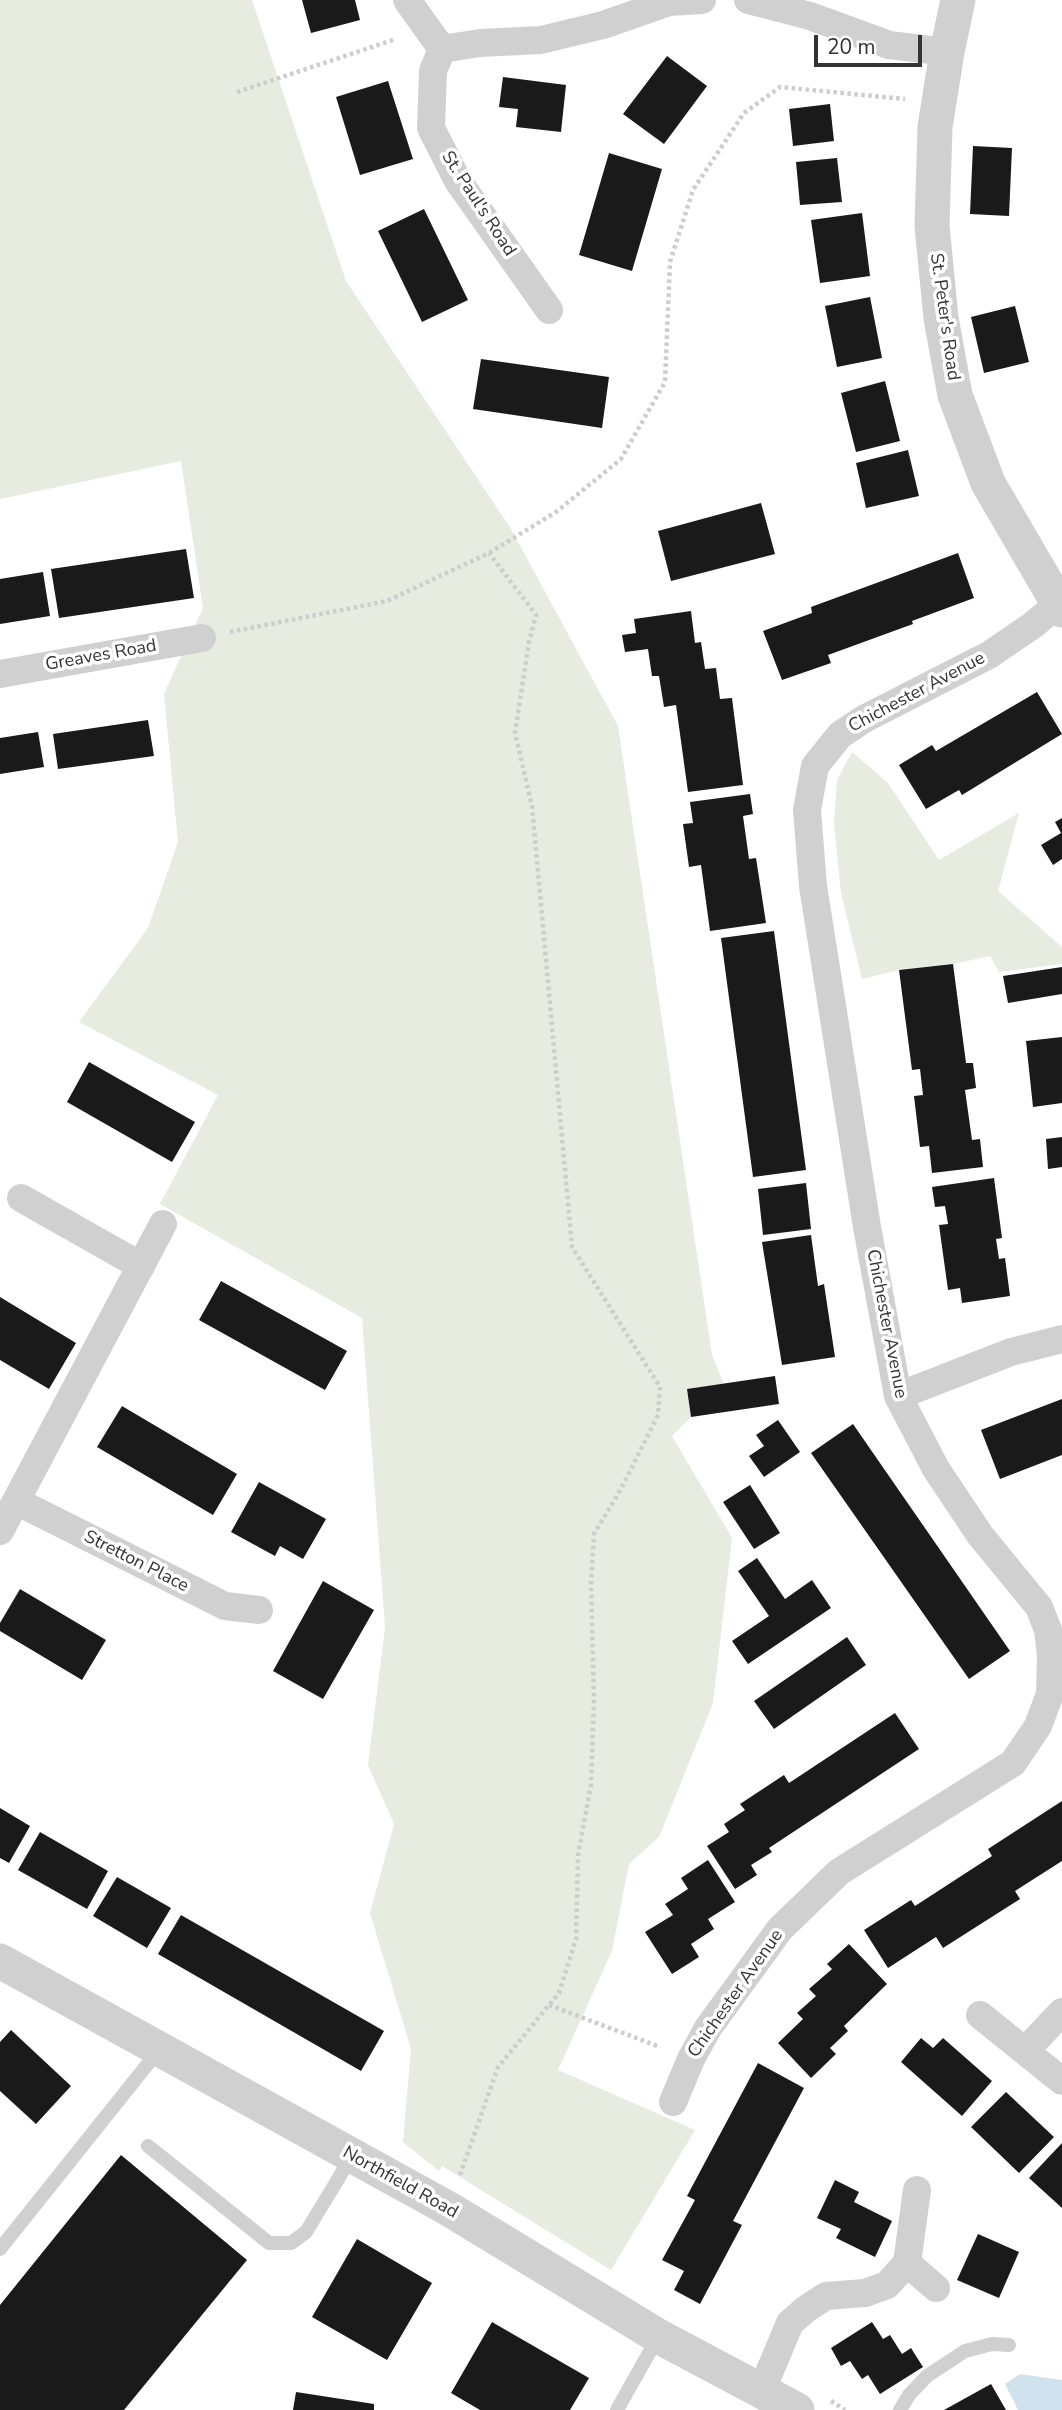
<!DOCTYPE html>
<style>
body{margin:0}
#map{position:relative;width:1062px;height:2410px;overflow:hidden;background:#fff;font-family:"Nunito Sans",sans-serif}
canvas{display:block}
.scale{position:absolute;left:814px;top:35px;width:108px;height:32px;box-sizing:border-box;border:4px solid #333;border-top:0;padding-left:9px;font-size:21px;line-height:24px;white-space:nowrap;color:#333;-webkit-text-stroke:5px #fff;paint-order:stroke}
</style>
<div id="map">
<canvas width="1062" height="2410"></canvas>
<div class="scale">20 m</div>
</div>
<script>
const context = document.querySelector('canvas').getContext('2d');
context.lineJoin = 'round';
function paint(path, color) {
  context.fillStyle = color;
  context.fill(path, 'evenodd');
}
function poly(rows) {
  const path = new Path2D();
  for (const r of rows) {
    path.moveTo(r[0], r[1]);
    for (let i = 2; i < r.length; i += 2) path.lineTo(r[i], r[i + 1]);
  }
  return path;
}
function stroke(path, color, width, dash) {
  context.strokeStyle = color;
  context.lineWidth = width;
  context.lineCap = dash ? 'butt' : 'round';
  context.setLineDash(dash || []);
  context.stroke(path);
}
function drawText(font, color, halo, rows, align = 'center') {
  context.font = font + ' "Nunito Sans",sans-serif';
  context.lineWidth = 7;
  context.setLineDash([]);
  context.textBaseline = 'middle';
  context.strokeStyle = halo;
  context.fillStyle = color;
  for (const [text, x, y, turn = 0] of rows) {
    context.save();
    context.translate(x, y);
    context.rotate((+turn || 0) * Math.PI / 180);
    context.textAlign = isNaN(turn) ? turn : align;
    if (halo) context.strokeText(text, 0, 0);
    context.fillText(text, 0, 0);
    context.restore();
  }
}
const green = poly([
 [0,0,252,0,346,281,511,529,618,726,712,1355,724,1384,687,1390,691,1417,672,1436,732,1538,713,1703,659,1837,629,1864,612,1951,558,2070,695,2130,611,2270,442,2166,439,2171,403,2142,411,2049,370,1913,394,1824,368,1765,385,1627,362,1318,160,1204,218,1095,79,1022,148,928,178,842,164,694,203,608,181,461,0,499],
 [852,752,888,783,939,860,1019,813,998,891,1062,947,1062,964,999,972,990,956,953,964,899,970,862,979,841,893,834,824,837,780]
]);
const water = poly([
 [1020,2374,1062,2380,1062,2410,1018,2410,1005,2384]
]);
const building = poly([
 [302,0,355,0,360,20,311,33],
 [667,56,707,86,664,144,623,114],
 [503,77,566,85,561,132,516,127,518,109,499,107],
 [388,81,413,159,360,175,336,97],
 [830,104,834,141,793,146,789,109],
 [973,146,1012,148,1009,216,970,214],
 [609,153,662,169,632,271,579,255],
 [837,158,842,202,800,205,796,162],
 [424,209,468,300,422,322,378,231],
 [862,213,870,276,820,283,811,220],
 [870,297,882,358,837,367,825,306],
 [1015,306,1029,362,984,373,971,317],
 [481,359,609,377,602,428,473,409],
 [885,381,900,441,856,452,841,393],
 [908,450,919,496,866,508,856,463],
 [761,503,775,554,671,581,658,531],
 [186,549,194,598,59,618,51,569],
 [958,553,974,598,912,621,913,624,828,655,831,663,782,680,763,631,812,613,811,607],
 [43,572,50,616,0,624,0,579],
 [691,611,695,643,701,642,705,669,716,668,720,699,732,698,743,785,688,792,676,705,664,707,659,676,652,676,648,649,625,652,622,635,636,633,634,619],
 [1037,692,1062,734,962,795,959,790,926,809,899,765,932,745,936,751],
 [148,720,154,756,58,769,53,734],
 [38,732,44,767,0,774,0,738],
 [750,794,753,814,743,816,749,859,756,858,766,923,710,931,701,865,689,867,683,824,693,823,690,802],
 [1062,818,1062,859,1053,865,1041,845,1061,833,1055,822],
 [774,931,806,1170,753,1177,721,938],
 [953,964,966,1063,973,1063,976,1088,965,1090,972,1140,980,1139,983,1167,932,1173,929,1146,920,1147,914,1096,923,1095,920,1069,912,1070,899,970],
 [1062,967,1062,994,1008,1003,1003,976],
 [1062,1037,1062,1103,1033,1107,1026,1041],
 [89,1062,195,1122,172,1162,67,1102],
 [1062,1137,1062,1167,1048,1169,1046,1139],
 [994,1178,1002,1238,996,1239,999,1259,1005,1258,1010,1296,962,1303,960,1288,948,1290,939,1225,948,1224,945,1206,935,1207,932,1187],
 [806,1183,811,1229,763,1235,758,1189],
 [811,1235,818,1286,824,1284,835,1357,782,1365,762,1242],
 [221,1281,347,1351,325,1390,199,1320],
 [0,1297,76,1343,49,1389,0,1360],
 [775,1376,779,1404,691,1417,687,1389],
 [1062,1399,1062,1455,1000,1479,981,1430],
 [122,1406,237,1474,213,1515,97,1447],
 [778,1420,800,1452,764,1477,749,1456,764,1446,756,1435],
 [853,1424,1010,1651,969,1679,811,1453],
 [259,1482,326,1519,303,1559,280,1546,275,1556,231,1532],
 [750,1485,780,1533,754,1549,723,1502],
 [757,1558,785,1599,812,1580,831,1608,748,1664,732,1641,769,1616,738,1571],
 [323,1581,374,1610,323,1699,273,1671],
 [20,1589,106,1640,82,1680,0,1631,0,1623],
 [847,1637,866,1665,774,1729,754,1701],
 [895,1713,919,1749,769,1848,772,1852,751,1865,757,1875,735,1889,707,1846,729,1832,724,1824,745,1810,740,1804,784,1775,789,1783],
 [1062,1801,1062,1861,1015,1891,1020,1899,943,1948,936,1937,888,1968,864,1930,911,1900,915,1906,992,1856,988,1849],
 [0,1808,30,1826,9,1863,0,1858],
 [40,1832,108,1871,87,1909,18,1870],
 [708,1860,735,1902,708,1919,714,1929,691,1944,699,1957,672,1974,645,1932,673,1915,665,1904,688,1889,681,1878],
 [117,1877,171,1908,147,1948,93,1916],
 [181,1915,384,2031,361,2071,158,1954],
 [849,1944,887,1984,844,2026,848,2031,830,2048,836,2054,811,2078,778,2043,803,2019,797,2013,816,1996,809,1989,832,1969,827,1964],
 [11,2030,71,2086,36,2124,0,2091,0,2042],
 [921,2038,933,2048,943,2038,992,2081,962,2116,901,2062],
 [758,2063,804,2088,733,2221,742,2225,700,2304,674,2290,684,2271,662,2260,695,2200,687,2196],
 [1006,2092,1054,2137,1019,2173,971,2127],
 [1062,2143,1062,2208,1029,2178],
 [121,2155,247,2260,124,2410,0,2410,0,2305],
 [835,2180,859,2192,854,2202,892,2221,875,2257,836,2238,841,2229,817,2218],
 [978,2234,1019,2252,999,2298,957,2280],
 [357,2239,432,2283,387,2360,312,2317],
 [492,2322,589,2378,570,2410,480,2410,451,2393],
 [872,2322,883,2339,890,2335,902,2354,911,2348,923,2367,880,2394,868,2375,862,2379,850,2361,841,2366,831,2348],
 [991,2384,1006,2410,944,2410],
 [296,2392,374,2404,374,2410,293,2410]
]);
const path = poly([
 [237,92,396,39],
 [230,632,387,601,489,553,556,512,621,459,665,382,670,262,693,190,744,113,780,87,905,99],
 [549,2005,660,2047],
 [460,2175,498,2067,559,1993,576,1939,578,1855,591,1785,594,1699,591,1582,594,1534,621,1489,658,1415,660,1387,572,1247,532,806,515,733,529,642,536,615,489,553],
 [831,2401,845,2410]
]);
const service = poly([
 [148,2146,269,2243,291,2243,306,2232,352,2156],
 [0,2249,159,2050],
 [617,2410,658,2337],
 [900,2410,909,2395,927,2376,965,2351,992,2344,1009,2345]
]);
const minor = poly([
 [407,0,442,49,433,71,431,128,458,181,549,310],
 [748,0,810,16,889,45,947,52],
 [442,49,480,43,541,40,603,25,669,2,702,0],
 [0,674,202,638],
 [21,1198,141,1266],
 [898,1396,1011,1352,1062,1339],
 [16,1501,225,1606,259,1610],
 [0,1531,163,1224],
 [980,2015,1062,2081],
 [1025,2051,1062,2012],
 [673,2102,691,2059,708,2028,780,1929,839,1872,1013,1763,1038,1726,1050,1694,1051,1655,1048,1630,1039,1607,980,1535,936,1469,898,1396,867,1227,813,886,807,810,815,766,840,735,864,719,989,655,1033,625,1058,604],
 [917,2190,907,2263,936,2288],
 [761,2392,790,2323,806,2309,826,2296,865,2293,887,2285,907,2263]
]);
const tertiary = poly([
 [958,0,947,52,935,127,932,226,941,318,955,395,988,483,1062,610],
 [0,1961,449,2209,658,2336,797,2410]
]);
const streetNames = [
 ["St. Paul's Road",478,204,57],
 ["St. Peter's Road",944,317,82],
 ["Greaves Road",101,656,-10],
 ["Chichester Avenue",917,693,-28],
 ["Chichester Avenue",886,1324,79],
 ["Stretton Place",136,1562,27],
 ["Chichester Avenue",736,1994,-55],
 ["Northfield Road",400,2183,29]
];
paint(green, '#e6ecdf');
paint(water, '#cfe2ee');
paint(building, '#1a1a1a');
stroke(path, '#cdcdcd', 4.5, [3.5, 3.5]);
stroke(service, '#d0d0d0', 14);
stroke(minor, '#d0d0d0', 28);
stroke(tertiary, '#d0d0d0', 35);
drawText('18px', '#333', '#fff', streetNames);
</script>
